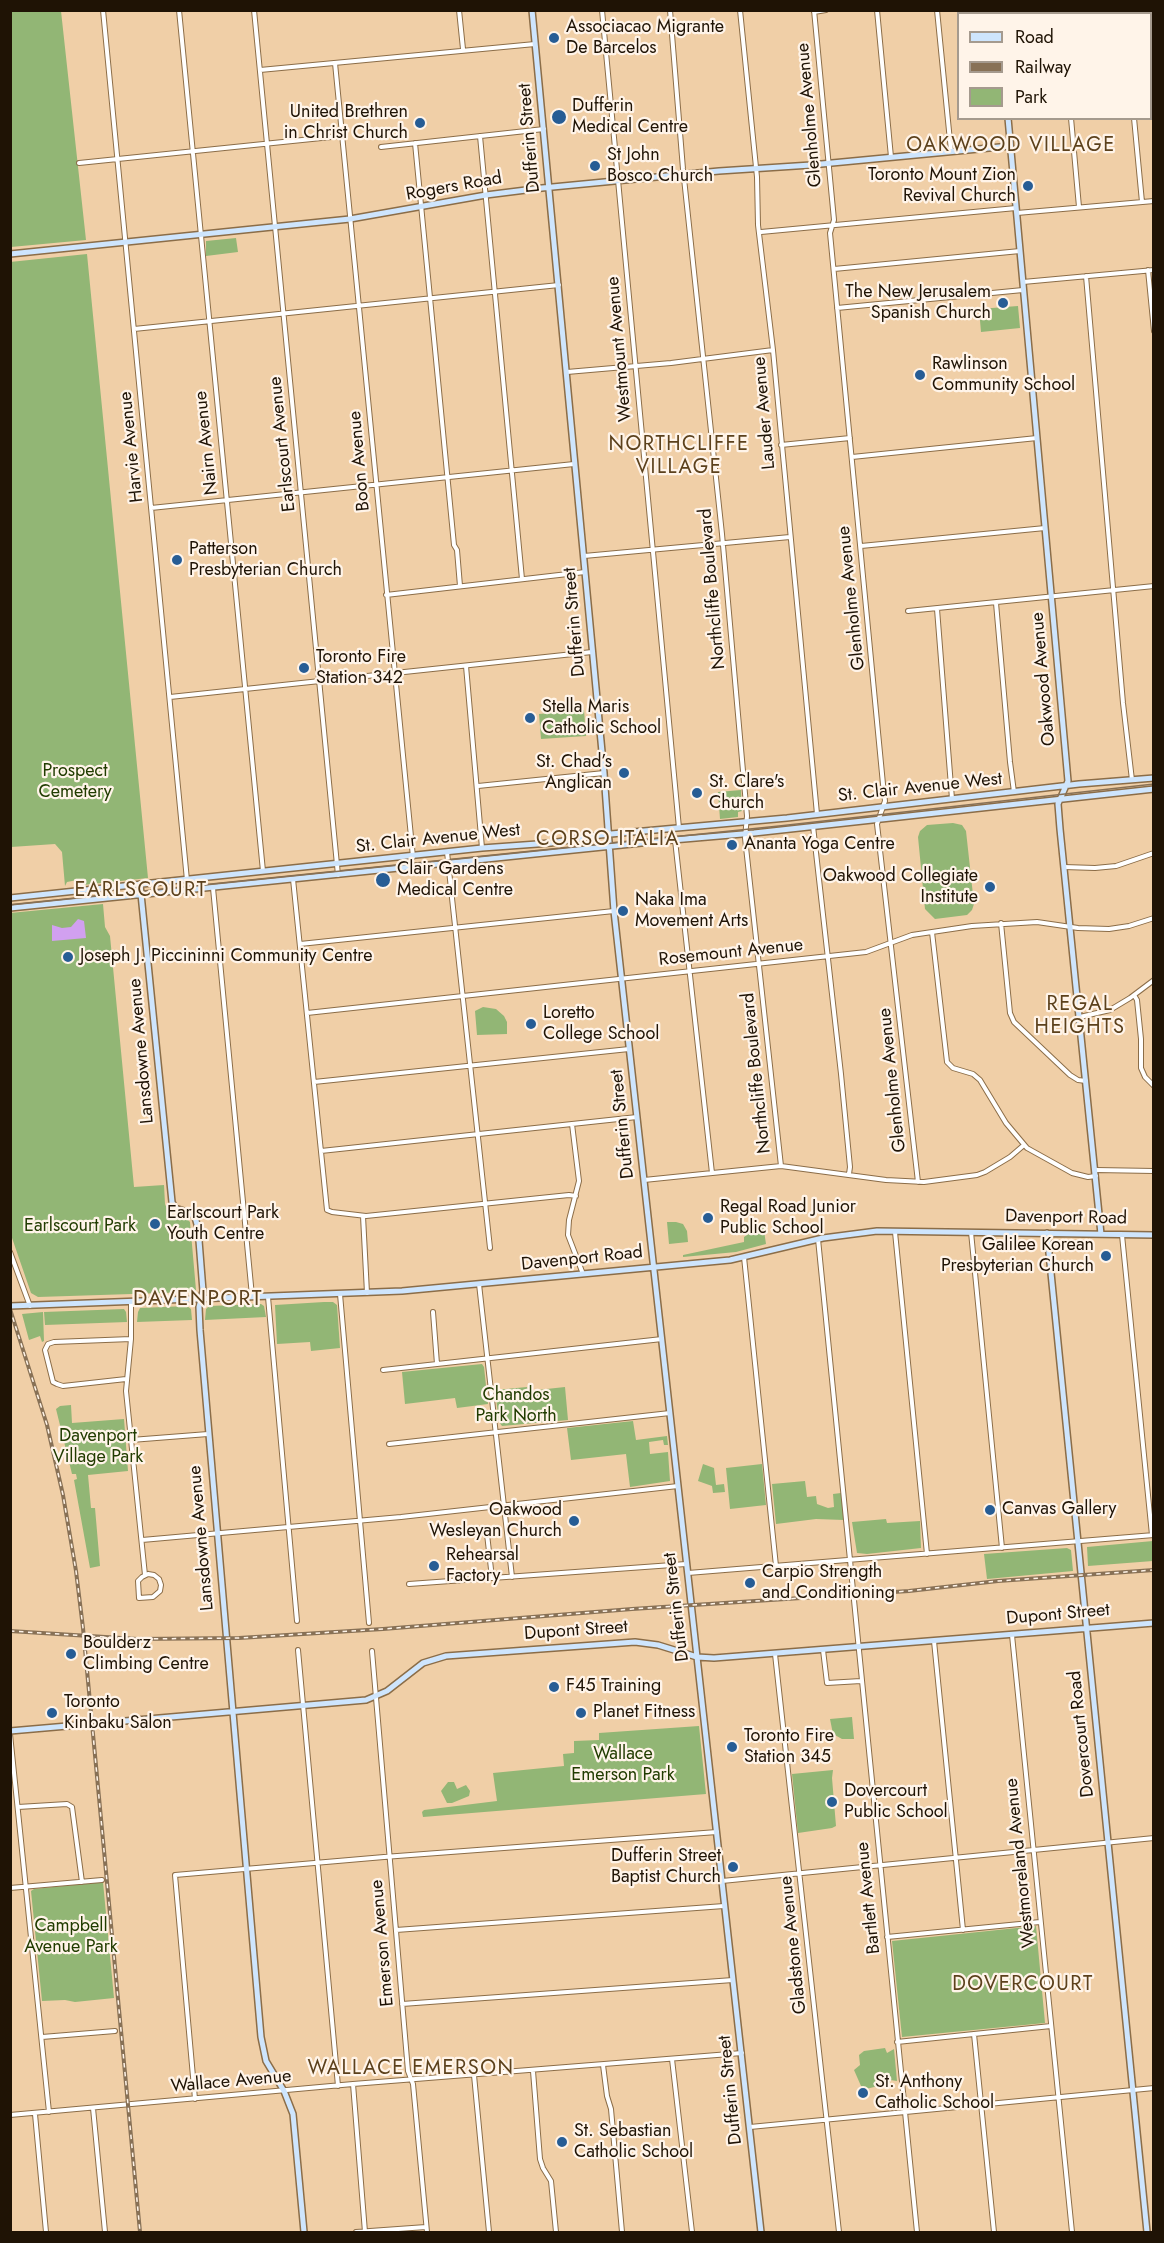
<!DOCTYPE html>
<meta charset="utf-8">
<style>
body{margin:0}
#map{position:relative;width:1164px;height:2243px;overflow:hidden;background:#f0cfa7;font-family:Jost,sans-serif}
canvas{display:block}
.frame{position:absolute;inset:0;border:12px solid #1f1305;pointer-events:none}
.legend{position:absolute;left:957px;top:12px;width:195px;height:108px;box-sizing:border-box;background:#fff4e9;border:2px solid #a59a8e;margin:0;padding:8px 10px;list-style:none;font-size:18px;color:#1f1305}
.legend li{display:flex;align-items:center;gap:12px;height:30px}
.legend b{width:30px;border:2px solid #a59a8e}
</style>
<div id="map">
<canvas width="1164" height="2243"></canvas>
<div class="frame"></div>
<ul class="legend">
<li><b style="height:8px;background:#cee5fd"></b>Road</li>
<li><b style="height:8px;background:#887156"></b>Railway</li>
<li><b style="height:16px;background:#92b675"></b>Park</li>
</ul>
</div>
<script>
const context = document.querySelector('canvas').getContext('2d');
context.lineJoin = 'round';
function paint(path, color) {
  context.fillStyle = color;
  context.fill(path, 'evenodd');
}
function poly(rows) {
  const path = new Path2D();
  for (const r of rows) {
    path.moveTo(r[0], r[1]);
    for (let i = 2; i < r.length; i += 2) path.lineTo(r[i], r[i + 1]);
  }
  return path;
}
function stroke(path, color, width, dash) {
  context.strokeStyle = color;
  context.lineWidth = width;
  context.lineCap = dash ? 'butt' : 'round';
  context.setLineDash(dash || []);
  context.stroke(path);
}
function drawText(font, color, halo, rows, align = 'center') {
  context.font = font + ' Jost,sans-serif';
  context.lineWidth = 4.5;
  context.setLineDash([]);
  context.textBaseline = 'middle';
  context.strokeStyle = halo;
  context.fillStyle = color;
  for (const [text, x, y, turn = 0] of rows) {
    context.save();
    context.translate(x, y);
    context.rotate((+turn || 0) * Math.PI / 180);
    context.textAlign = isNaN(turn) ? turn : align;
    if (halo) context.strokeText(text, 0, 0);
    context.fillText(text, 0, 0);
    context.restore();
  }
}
const green = poly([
 [10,11,61,11,86,240,11,247],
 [236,238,238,252,206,256,206,241],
 [87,254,148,878,83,885,81,881,77,880,67,882,65,886,62,852,55,844,11,847,10,262],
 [1018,306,1020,328,981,332,979,309],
 [584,710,586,736,541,739,539,714],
 [741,790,742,811,738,812,738,817,720,819,718,792],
 [953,823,962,825,966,831,974,904,972,910,967,915,935,919,925,909,918,837,920,831,927,825],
 [103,904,105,927,110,936,134,1187,164,1185,165,1204,168,1211,171,1214,186,1218,190,1222,196,1290,194,1292,38,1297,31,1293,11,1235,10,913],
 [483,1007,496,1009,504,1016,507,1022,507,1034,477,1035,475,1011],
 [667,1222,676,1222,683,1224,687,1231,688,1242,669,1244],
 [763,1224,766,1244,736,1252,683,1257,683,1255,744,1242,744,1237],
 [324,1302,333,1302,337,1305,340,1348,311,1351,310,1342,277,1344,275,1305],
 [261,1304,264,1306,266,1317,205,1320,206,1309,209,1306],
 [187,1306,191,1309,192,1320,137,1322,138,1312,140,1308],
 [124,1309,126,1312,127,1322,45,1325,44,1312],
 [43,1312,44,1341,42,1342,40,1336,29,1340,22,1314],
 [482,1364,484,1367,488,1404,457,1408,455,1398,405,1404,402,1372],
 [527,1387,528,1391,565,1387,568,1420,502,1426,499,1422,495,1390],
 [71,1405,72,1423,124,1419,128,1471,88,1475,91,1508,95,1508,100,1566,90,1568,74,1480,77,1479,76,1474,72,1474,56,1409,60,1406],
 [633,1421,636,1440,667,1436,668,1445,664,1445,663,1440,649,1442,650,1454,668,1452,670,1481,630,1487,626,1454,571,1460,567,1428],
 [703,1464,714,1468,716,1485,724,1484,725,1492,713,1493,712,1486,698,1481],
 [762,1464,766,1505,730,1509,726,1468],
 [805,1481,807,1497,816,1496,817,1504,828,1508,834,1507,833,1494,841,1493,844,1520,816,1519,776,1524,772,1484],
 [886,1519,887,1523,920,1521,921,1548,867,1554,857,1553,852,1522],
 [1153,1541,1153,1561,1088,1566,1087,1547],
 [1067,1548,1071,1550,1073,1571,987,1579,984,1554],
 [852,1717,854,1739,842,1739,833,1734,830,1719],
 [699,1726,706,1794,447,1815,423,1817,422,1812,424,1810,497,1801,493,1773,564,1766,563,1754,574,1753,574,1741,599,1740,599,1733],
 [833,1770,832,1778,836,1826,832,1828,798,1833,792,1774],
 [448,1782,454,1782,457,1789,466,1785,470,1791,469,1796,452,1803,447,1803,441,1791],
 [103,1882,114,1998,75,2002,65,2000,42,2001,31,1891,34,1889],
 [1036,1926,1045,2023,902,2037,892,1941],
 [885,2048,887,2053,894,2049,897,2081,890,2080,890,2083,866,2089,861,2086,854,2070,860,2065,859,2055,864,2051]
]);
const water = poly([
 [78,919,84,921,86,938,52,941,52,925,62,928,71,927]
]);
const street = poly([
 [103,10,187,880],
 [179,10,263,871],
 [254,10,338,875],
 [459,10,463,49],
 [602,10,679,828],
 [670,10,683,169,722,534,747,816,745,838,781,1166],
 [740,10,757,177,758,225,773,350,817,814],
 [814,10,834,220,830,233,883,784,885,801,877,824,918,1182],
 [877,10,891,157],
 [937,10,951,151],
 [1065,10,1065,14],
 [1124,10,1125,14],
 [814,12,826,10],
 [335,63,413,857],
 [260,70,535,44],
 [1071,118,1079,207],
 [1134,118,1142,202],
 [480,136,522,579],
 [415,143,454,545,457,550,460,586],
 [381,147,544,129],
 [79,163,341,136],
 [1017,213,1154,201],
 [761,232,1016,208],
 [834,269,1020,251],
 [1148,270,1154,331],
 [1086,276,1123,703,1132,780],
 [1023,282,1154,270],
 [837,308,1023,290],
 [134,329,559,285],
 [567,372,671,363,773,350],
 [781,445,850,438],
 [852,457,1037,438],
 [151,508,574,464],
 [861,546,1045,528],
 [584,556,790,537],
 [386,595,585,572],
 [996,603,1010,762,1014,792],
 [937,609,952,799],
 [908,611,1154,586],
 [466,666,482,848],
 [170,697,592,652],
 [478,786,604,773],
 [813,826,841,1074,850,1167,849,1174],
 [675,840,712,1173],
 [447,852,490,1248],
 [1064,867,1095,868,1116,866,1154,853],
 [293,879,327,1210,332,1212,366,1216,569,1195,576,1196],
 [213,888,252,1296],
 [1001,923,1010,1013,1014,1022,1070,1075,1078,1080,1086,1081],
 [932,932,947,1062,953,1068,973,1074,980,1080,1006,1123,1027,1148,1072,1173,1088,1177,1096,1176],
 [300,944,614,911],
 [1134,995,1137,1000,1141,1039,1141,1068,1145,1077,1154,1086],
 [307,1013,866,952,912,935,972,926,1037,922,1078,928,1109,929,1129,926,1154,918],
 [1080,1017,1110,1010,1130,998,1154,980],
 [314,1082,629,1049],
 [572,1124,579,1181,569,1220,568,1235,583,1274],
 [321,1151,637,1117],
 [1096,1170,1154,1171],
 [644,1180,781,1166,886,1180,924,1182,977,1175,985,1172,1010,1157,1024,1145],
 [363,1216,367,1293],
 [895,1232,927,1554],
 [971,1232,1002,1548],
 [1122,1235,1152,1535],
 [818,1239,917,2232],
 [10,1252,30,1306],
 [744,1257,776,1566],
 [479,1284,512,1577],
 [340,1294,369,1623],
 [268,1297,297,1621],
 [131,1302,131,1339,126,1391,145,1575],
 [433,1312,437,1364],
 [383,1370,662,1339],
 [126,1379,63,1386,57,1384,53,1382,45,1350,48,1344,54,1342,131,1339],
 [131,1440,208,1434],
 [389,1444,670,1413],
 [487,1534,492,1578],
 [142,1540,401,1517,678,1486],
 [688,1573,1154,1535],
 [148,1574,154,1575,159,1579,161,1585,160,1591,153,1597,139,1598,138,1581,142,1577,148,1574],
 [409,1584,686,1564],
 [1012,1635,1072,2232],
 [934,1641,963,1930],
 [298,1650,338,2086],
 [823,1650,827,1683,861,1681],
 [372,1651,408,2071,413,2084,427,2232],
 [775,1654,839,2232],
 [10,1734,49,2112],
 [18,1807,67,1804,72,1807,82,1882],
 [722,1881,1154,1838],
 [10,1888,102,1880],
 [396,1930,724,1906],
 [887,1937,1040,1922],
 [402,2004,733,1980],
 [974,2034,994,2232],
 [42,2037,115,2031],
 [897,2042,1051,2026],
 [672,2059,692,2232],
 [603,2065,607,2096,611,2109,622,2232],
 [533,2071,540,2159,543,2168,551,2181,556,2232],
 [474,2075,489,2232],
 [353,2084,365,2232],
 [195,2099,175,1875,384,1857,717,1832],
 [93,2108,105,2232],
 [35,2114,46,2232],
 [10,2115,353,2084,742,2053],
 [750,2127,1154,2088],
 [356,2232,426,2227]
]);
const secondary = poly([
 [532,10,604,773,614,911,761,2232],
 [1001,10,1001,14],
 [1008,118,1068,781,1058,804,1060,829,1101,1234],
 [10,254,350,219,486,195,542,188,719,171,811,165,1010,146],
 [140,884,172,1202,175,1208,190,1213,195,1217,198,1228,203,1291,199,1307,200,1330,261,2037,266,2061,284,2091,293,2114,304,2232],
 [10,898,482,848,551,843,600,835,787,818,1079,784,1154,778],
 [10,908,661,841,754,833,1154,789],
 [1047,1233,1147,2232],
 [10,1306,402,1291,730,1260,823,1238,877,1231,1154,1235],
 [10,1731,366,1700,387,1691,423,1663,446,1656,635,1642,658,1645,697,1657,714,1658,1154,1623]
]);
const tram = poly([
 [10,905,779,826,1154,784]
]);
const rail = poly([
 [10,1309,47,1425,63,1495,76,1571,83,1628,140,2232],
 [10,1631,137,1639,239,1638,383,1629,632,1609,909,1591,998,1581,1154,1570]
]);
const markers = [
 [554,38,6,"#275d95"],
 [559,117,8,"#275d95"],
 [420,123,6,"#275d95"],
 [595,166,6,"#275d95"],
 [1028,186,6,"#275d95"],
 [1003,303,6,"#275d95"],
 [920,375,6,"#275d95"],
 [177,560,6,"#275d95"],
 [304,668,6,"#275d95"],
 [530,718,6,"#275d95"],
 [624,773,6,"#275d95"],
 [697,793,6,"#275d95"],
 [732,845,6,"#275d95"],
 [383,880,8,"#275d95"],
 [990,887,6,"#275d95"],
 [623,911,6,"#275d95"],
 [68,957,6,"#275d95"],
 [531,1024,6,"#275d95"],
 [708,1218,6,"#275d95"],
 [155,1224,6,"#275d95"],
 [1106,1256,6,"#275d95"],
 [990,1510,6,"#275d95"],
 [574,1521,6,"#275d95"],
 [434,1566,6,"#275d95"],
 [750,1583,6,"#275d95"],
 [71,1654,6,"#275d95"],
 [554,1687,6,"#275d95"],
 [52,1713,6,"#275d95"],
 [581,1713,6,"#275d95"],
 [732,1747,6,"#275d95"],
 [832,1802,6,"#275d95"],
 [733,1867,6,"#275d95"],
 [863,2093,6,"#275d95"],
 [562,2142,6,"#275d95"]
];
const poiNames = [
 ["Associacao Migrante",566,28],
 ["De Barcelos",566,49],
 ["Dufferin",572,107],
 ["Medical Centre",572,128],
 ["United Brethren",408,113,"right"],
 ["in Christ Church",408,134,"right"],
 ["St John",607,156],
 ["Bosco Church",607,177],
 ["Toronto Mount Zion",1016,176,"right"],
 ["Revival Church",1016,197,"right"],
 ["The New Jerusalem",991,293,"right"],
 ["Spanish Church",991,314,"right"],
 ["Rawlinson",932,365],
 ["Community School",932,386],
 ["Patterson",189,550],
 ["Presbyterian Church",189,571],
 ["Toronto Fire",316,658],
 ["Station 342",316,679],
 ["Stella Maris",542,708],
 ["Catholic School",542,729],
 ["St. Chad’s",612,763,"right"],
 ["Anglican",612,784,"right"],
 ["St. Clare's",709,783],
 ["Church",709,804],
 ["Ananta Yoga Centre",744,845],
 ["Clair Gardens",397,870],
 ["Medical Centre",397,891],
 ["Oakwood Collegiate",978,877,"right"],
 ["Institute",978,898,"right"],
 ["Naka Ima",635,901],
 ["Movement Arts",635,922],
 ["Joseph J. Piccininni Community Centre",80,957],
 ["Loretto",543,1014],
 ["College School",543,1035],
 ["Regal Road Junior",720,1208],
 ["Public School",720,1229],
 ["Earlscourt Park",167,1214],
 ["Youth Centre",167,1235],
 ["Galilee Korean",1094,1246,"right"],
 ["Presbyterian Church",1094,1267,"right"],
 ["Canvas Gallery",1002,1510],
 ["Oakwood",562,1511,"right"],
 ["Wesleyan Church",562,1532,"right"],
 ["Rehearsal",446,1556],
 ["Factory",446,1577],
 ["Carpio Strength",762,1573],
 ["and Conditioning",762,1594],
 ["Boulderz",83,1644],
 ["Climbing Centre",83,1665],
 ["F45 Training",566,1687],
 ["Toronto",64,1703],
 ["Kinbaku Salon",64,1724],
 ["Planet Fitness",593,1713],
 ["Toronto Fire",744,1737],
 ["Station 345",744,1758],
 ["Dovercourt",844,1792],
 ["Public School",844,1813],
 ["Dufferin Street",721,1857,"right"],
 ["Baptist Church",721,1878,"right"],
 ["St. Anthony",875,2083],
 ["Catholic School",875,2104],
 ["St. Sebastian",574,2132],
 ["Catholic School",574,2153]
];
const streetNames = [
 ["Glenholme Avenue",810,115,-95],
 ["Dufferin Street",530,138,-95],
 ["Rogers Road",454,187,-10],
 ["Westmount Avenue",620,349,-95],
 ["Lauder Avenue",765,413,-95],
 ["Nairn Avenue",207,443,-96],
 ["Earlscourt Avenue",283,444,-96],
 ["Harvie Avenue",132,447,-96],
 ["Boon Avenue",360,461,-95],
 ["Northcliffe Boulevard",713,589,-95],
 ["Glenholme Avenue",852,598,-96],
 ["Dufferin Street",575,622,-95],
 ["Oakwood Avenue",1044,679,-95],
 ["St. Clair Avenue West",920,788,-6],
 ["St. Clair Avenue West",438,839,-6],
 ["Rosemount Avenue",731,953,-6],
 ["Lansdowne Avenue",142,1051,-95],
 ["Northcliffe Boulevard",757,1073,-96],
 ["Glenholme Avenue",893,1080,-96],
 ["Dufferin Street",623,1124,-96],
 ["Davenport Road",1066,1218,1],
 ["Davenport Road",582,1259,-6],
 ["Lansdowne Avenue",202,1538,-95],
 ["Dufferin Street",677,1607,-97],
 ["Dupont Street",1058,1615,-5],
 ["Dupont Street",576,1631,-4],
 ["Dovercourt Road",1082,1734,-96],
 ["Westmoreland Avenue",1021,1863,-96],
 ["Bartlett Avenue",869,1898,-96],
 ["Emerson Avenue",383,1943,-95],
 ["Gladstone Avenue",794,1945,-96],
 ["Wallace Avenue",231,2082,-5],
 ["Dufferin Street",731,2090,-96]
];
const parkNames = [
 ["Prospect",75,772],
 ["Cemetery",75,793],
 ["Earlscourt Park",80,1227],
 ["Chandos",516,1396],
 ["Park North",516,1417],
 ["Davenport",98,1437],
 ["Village Park",98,1458],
 ["Wallace",623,1755],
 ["Emerson Park",623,1776],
 ["Campbell",71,1927],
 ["Avenue Park",71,1948]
];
const neighbourhoodNames = [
 ["OAKWOOD VILLAGE",1011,146],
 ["NORTHCLIFFE",679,445],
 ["VILLAGE",679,468],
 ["CORSO ITALIA",608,840],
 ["EARLSCOURT",141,891],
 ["REGAL",1080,1005],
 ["HEIGHTS",1080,1028],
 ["DOVERCOURT",1023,1985],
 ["WALLACE EMERSON",411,2069]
];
const quarterNames = [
 ["DAVENPORT",198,1300]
];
paint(green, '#92b675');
paint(water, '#d1a0f0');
stroke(street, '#8b6d48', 6);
stroke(secondary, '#8b6d48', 8);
stroke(street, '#fff', 4);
stroke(secondary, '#cee5fd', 5);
stroke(tram, '#887156', 1.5);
stroke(rail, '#887156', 4);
stroke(rail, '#fff4e9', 1.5, [4.5]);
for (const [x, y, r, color] of markers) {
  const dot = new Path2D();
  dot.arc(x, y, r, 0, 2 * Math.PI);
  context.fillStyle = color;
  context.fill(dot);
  stroke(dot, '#fff4e9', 2);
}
drawText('18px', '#1f1305', '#fff4e9', poiNames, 'left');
drawText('18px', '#1f1305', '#fff4e9', streetNames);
drawText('18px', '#213c00', '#fff4e9', parkNames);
context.letterSpacing = '1.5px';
drawText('20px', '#5c411c', '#fff4e9', neighbourhoodNames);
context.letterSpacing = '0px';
context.letterSpacing = '1.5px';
drawText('21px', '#5c411c', '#fff4e9', quarterNames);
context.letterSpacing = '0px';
</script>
